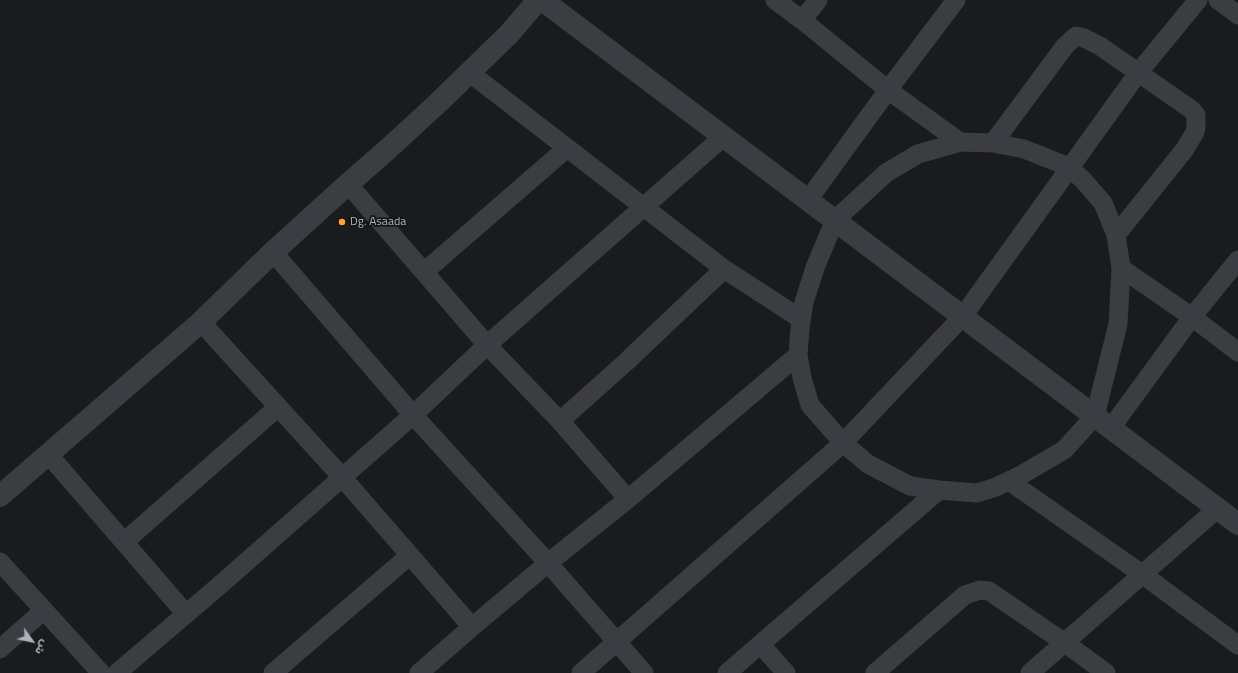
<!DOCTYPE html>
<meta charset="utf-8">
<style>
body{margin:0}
#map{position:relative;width:1238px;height:673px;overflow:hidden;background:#1a1b1d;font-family:"Titillium Web","Noto Sans Arabic",sans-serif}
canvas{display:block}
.north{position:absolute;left:12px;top:621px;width:40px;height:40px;-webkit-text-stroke:3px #151618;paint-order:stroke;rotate:123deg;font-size:11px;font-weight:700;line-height:16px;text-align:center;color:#acb3bd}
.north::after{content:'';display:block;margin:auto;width:14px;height:18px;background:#acb3bd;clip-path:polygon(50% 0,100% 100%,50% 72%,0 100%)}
</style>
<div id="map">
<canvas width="1238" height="673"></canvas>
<div class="north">ش</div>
</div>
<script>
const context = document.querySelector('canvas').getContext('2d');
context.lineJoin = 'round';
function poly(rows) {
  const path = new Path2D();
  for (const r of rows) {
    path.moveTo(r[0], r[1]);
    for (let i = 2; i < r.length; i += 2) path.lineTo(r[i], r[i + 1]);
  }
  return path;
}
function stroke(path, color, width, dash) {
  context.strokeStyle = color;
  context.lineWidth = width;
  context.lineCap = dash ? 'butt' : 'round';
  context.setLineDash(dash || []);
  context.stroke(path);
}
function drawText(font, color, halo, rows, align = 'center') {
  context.font = font + ' "Titillium Web",sans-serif';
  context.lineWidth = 3.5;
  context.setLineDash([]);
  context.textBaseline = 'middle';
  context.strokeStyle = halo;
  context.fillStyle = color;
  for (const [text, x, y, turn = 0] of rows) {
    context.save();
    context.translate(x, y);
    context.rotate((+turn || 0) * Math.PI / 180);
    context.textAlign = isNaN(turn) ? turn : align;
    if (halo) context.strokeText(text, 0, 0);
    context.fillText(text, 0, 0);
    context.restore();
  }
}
const minor = poly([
 [775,0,802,20,888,90,960,142],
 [1218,0,1238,15],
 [802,20,818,0],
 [470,73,724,269,801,319],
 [960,142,993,143,1024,149,1069,167,1083,180,1103,203,1116,235,1121,268,1118,324,1095,416,1064,450,1021,475,996,487,977,493,939,490,910,486,868,464,843,443,810,405,802,378,798,355,800,328,804,302,816,265,835,220,886,173,918,154,960,142],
 [993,143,1065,46,1076,36,1084,38,1100,46,1192,110,1196,115,1196,127,1195,132,1185,149,1116,235],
 [348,184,487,345,560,421,628,499],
 [808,200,888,90,956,0],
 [273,252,413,415,548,563,644,673],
 [1121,268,1192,317,1238,352],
 [424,272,567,148],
 [201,322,342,477,472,627,419,673],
 [560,421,626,362,724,269],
 [1111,428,1192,317,1238,260],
 [48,454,124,542,278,407],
 [1009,481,1142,574,1238,645],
 [124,542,186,614],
 [0,562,101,673],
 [472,627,548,563,628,499,798,355],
 [761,645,786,673],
 [0,649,44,610],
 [117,673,220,585,413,415,487,345,723,137],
 [273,673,409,556],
 [581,673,843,443,963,316,1138,73,1198,0],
 [727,673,939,490],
 [875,673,965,595,980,590,989,591,1065,643,1106,673],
 [1030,673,1218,508]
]);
const tertiary = poly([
 [542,0,1238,524],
 [0,496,201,322,273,252,348,184,388,149,439,102,509,34,538,0]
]);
const markers = [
 [342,222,4,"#fea531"]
];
const poiNames = [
 ["Dg. Asaada",350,222]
];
stroke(minor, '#3b3d42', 19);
stroke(tertiary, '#3b3d42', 22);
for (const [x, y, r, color] of markers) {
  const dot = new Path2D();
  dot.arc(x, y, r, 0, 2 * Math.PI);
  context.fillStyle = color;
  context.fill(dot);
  stroke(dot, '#151618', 1.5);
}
drawText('12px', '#acb3bd', '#151618', poiNames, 'left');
</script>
